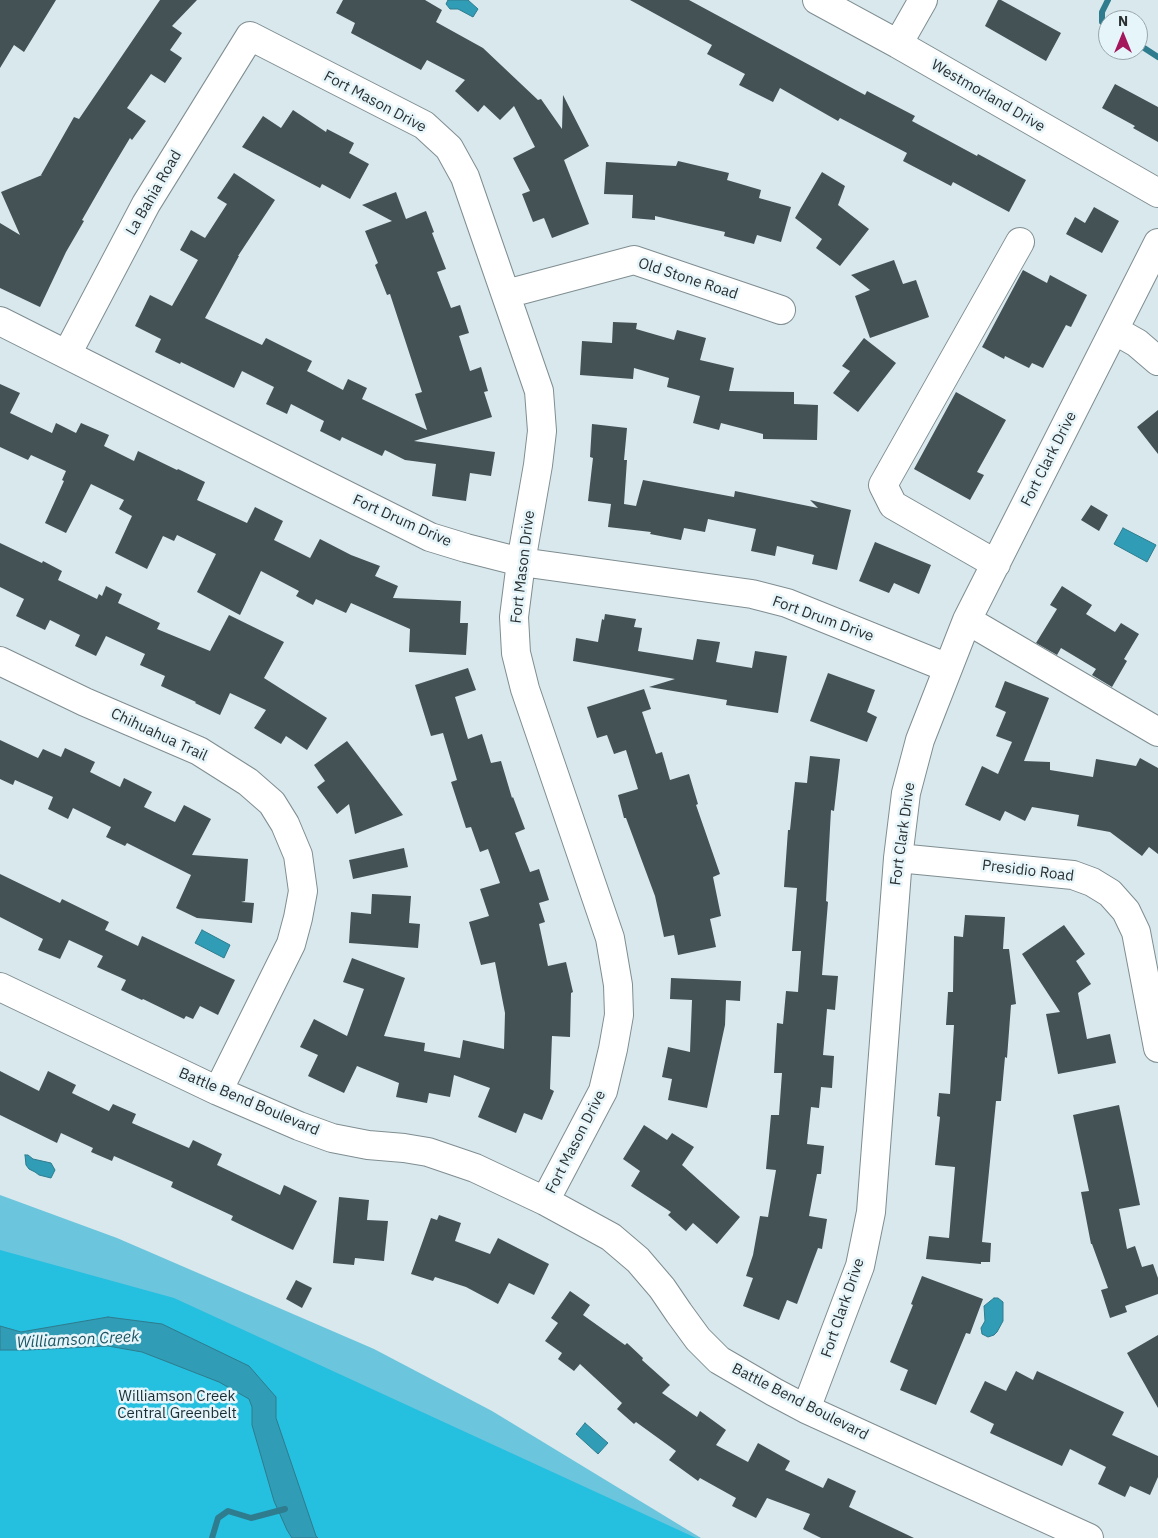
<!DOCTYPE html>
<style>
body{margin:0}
#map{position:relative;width:1158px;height:1538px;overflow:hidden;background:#d8e8ed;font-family:"IBM Plex Sans",sans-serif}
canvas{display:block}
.north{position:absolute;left:1098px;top:10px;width:50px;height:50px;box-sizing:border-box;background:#e5f5fa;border:1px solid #9aa6aa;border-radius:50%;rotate:0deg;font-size:14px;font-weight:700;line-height:20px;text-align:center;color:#2a3032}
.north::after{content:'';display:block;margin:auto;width:18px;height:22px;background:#a4175c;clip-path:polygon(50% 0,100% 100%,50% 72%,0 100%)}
</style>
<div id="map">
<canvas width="1158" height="1538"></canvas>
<div class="north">N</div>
</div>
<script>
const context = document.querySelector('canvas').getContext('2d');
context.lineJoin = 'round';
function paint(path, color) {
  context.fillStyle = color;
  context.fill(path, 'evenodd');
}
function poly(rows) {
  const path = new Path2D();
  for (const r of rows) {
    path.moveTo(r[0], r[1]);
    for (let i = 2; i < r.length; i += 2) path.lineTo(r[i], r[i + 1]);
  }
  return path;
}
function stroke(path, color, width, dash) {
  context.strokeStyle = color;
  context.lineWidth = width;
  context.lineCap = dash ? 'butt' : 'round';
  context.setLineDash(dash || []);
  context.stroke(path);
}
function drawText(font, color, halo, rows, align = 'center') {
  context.font = font + ' "IBM Plex Sans",sans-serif';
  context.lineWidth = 5;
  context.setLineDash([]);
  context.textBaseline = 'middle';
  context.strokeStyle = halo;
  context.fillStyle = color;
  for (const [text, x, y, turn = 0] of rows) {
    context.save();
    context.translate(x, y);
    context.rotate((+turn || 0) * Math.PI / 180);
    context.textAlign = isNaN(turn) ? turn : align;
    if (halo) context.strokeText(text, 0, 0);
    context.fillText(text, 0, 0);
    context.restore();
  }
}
const green = poly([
 [0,1195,117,1238,374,1349,492,1411,701,1538,142,1538,0,1455]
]);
const forest = poly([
 [0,1250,174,1298,696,1538,0,1538]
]);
const water = poly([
 [448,0,468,0,478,9,473,17,458,9,450,9,446,4,448,0],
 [1123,528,1156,545,1147,562,1114,544,1123,528],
 [202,930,230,945,224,958,195,943,202,930],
 [25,1155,28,1155,33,1159,51,1163,55,1170,51,1178,39,1175,35,1172,29,1169,26,1165,25,1155],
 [994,1298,998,1298,1003,1302,1003,1321,997,1332,994,1335,988,1337,982,1334,981,1328,985,1321,984,1306,994,1298],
 [108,1317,162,1324,249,1366,276,1397,276,1418,316,1536,318,1538,292,1538,287,1530,274,1501,252,1425,252,1407,249,1399,219,1382,142,1352,108,1346,27,1350,0,1350,0,1326,21,1332,108,1317],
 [585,1423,608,1443,598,1454,576,1434,585,1423]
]);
const stream = poly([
 [1108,26,1102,22,1102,12,1108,0],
 [1138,44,1158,57],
 [212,1538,218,1518,228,1511,251,1518,285,1509]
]);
const building = poly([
 [0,0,56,0,24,52,14,45,0,68],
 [160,0,197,0,172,26,182,33,170,50,182,58,165,83,151,74,127,108,146,121,132,140,130,138,109,173,82,220,84,221,66,252,40,307,0,288,0,223,20,235,1,192,42,175,41,175,74,117,79,119],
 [343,0,425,0,442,10,436,22,483,48,538,100,541,99,562,129,563,95,589,146,564,160,589,224,552,238,544,218,533,222,522,194,530,191,513,158,535,147,514,106,500,120,484,105,478,112,455,91,465,80,427,60,421,70,351,33,355,23,336,13],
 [630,0,689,0,865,95,867,91,915,116,912,121,977,156,978,154,1026,180,1009,212,953,182,951,186,903,161,907,153,840,118,838,121,780,88,773,102,739,85,745,74,707,54,712,45],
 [998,0,1001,0,1061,33,1046,61,985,26],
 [1115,84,1158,107,1158,142,1133,128,1135,126,1102,108],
 [293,110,326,132,327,129,354,143,349,153,369,164,350,199,322,184,320,188,242,147,263,116,281,128],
 [678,161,729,173,727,180,761,190,759,198,791,207,781,242,757,235,754,244,724,236,725,232,655,216,655,220,632,218,633,195,604,194,606,162,676,166],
 [822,172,845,186,838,205,869,229,840,266,816,248,822,239,795,218],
 [234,173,275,200,238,256,239,256,205,318,262,345,266,338,312,361,307,371,343,390,348,379,367,388,362,399,427,430,415,394,422,392,390,294,387,295,375,265,378,263,365,231,392,221,362,205,396,192,406,219,426,211,434,232,432,233,446,269,437,272,451,308,460,305,469,333,459,336,470,371,481,367,488,391,484,392,492,417,414,441,495,452,491,476,470,473,466,501,432,496,436,464,405,460,385,450,382,456,342,437,340,441,320,431,324,421,291,404,287,414,266,404,274,387,242,371,234,388,181,362,180,364,155,352,161,339,135,326,150,295,172,306,198,260,180,250,191,230,205,238,227,204,217,198],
 [1094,207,1119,221,1102,253,1066,234,1075,217,1085,223],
 [894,260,903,284,916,280,929,317,870,338,855,296,870,290,851,275],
 [1023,270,1047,283,1050,275,1087,295,1071,327,1066,325,1043,368,1032,363,1029,368,1005,356,1004,359,982,347],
 [613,322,637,323,636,329,674,340,677,330,706,338,700,360,734,368,729,391,794,392,794,404,818,405,817,440,763,439,763,434,721,423,719,430,693,423,700,396,667,387,669,378,634,368,633,379,580,375,582,341,612,343],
 [864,338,896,363,858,412,833,393,850,371,842,366],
 [0,384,20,393,10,413,52,433,56,423,76,433,81,423,109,435,104,446,134,461,138,451,177,470,178,469,205,482,197,500,247,523,255,507,283,521,274,540,310,558,320,539,351,555,380,566,375,576,398,586,393,598,461,601,460,623,468,623,466,655,409,652,410,629,351,603,346,613,316,599,313,605,296,596,299,591,261,571,240,615,197,592,216,554,177,535,174,541,163,536,147,569,115,553,132,516,119,509,124,500,91,484,66,533,45,523,64,481,62,480,66,471,31,455,28,460,0,447],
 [956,392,1006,420,977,472,984,475,970,500,914,469],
 [1158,410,1158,454,1137,427],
 [592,424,627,428,624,460,627,460,624,504,636,506,643,480,734,497,735,491,818,508,810,500,851,510,837,570,812,564,814,555,777,546,775,556,751,551,756,529,708,519,705,532,684,528,681,540,650,534,651,532,608,527,611,504,588,501,593,458,590,457],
 [1091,505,1108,515,1099,531,1081,520],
 [875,542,931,565,919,594,894,583,889,593,859,581],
 [0,543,42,563,43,561,62,571,58,580,97,599,99,594,102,596,106,586,122,594,118,603,160,623,157,629,210,651,229,615,284,642,264,678,327,718,307,750,286,736,281,744,254,728,266,710,230,693,220,715,195,703,196,702,161,686,165,676,140,665,145,654,106,636,96,656,75,646,80,635,50,620,45,630,16,616,24,599,0,587],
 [1062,586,1092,605,1086,614,1115,632,1121,623,1139,634,1124,659,1127,661,1112,687,1092,675,1096,669,1061,648,1057,655,1036,643,1057,609,1050,605],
 [605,614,636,619,634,627,642,628,638,651,693,660,697,639,720,642,716,662,752,668,755,651,787,656,778,713,726,705,727,700,649,687,675,679,573,661,576,638,598,642,602,619,604,620],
 [468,668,476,690,455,697,468,739,482,734,491,763,501,761,512,798,513,797,525,829,515,833,530,872,539,869,549,900,539,903,545,922,539,924,548,966,566,962,573,992,571,993,570,1037,552,1036,550,1089,554,1091,542,1120,524,1113,516,1133,478,1117,490,1088,454,1075,450,1097,429,1093,427,1103,396,1097,399,1083,357,1066,344,1093,308,1076,318,1055,300,1047,314,1019,347,1036,364,989,343,982,352,958,405,978,384,1036,425,1043,424,1051,460,1058,463,1040,504,1049,505,1013,495,962,481,965,469,922,489,916,480,889,500,883,488,849,480,852,471,827,466,828,451,782,457,780,443,733,431,736,415,685],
 [828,673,875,690,867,712,877,717,867,742,810,721],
 [1005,681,1049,698,1024,761,1050,762,1050,770,1093,777,1096,759,1136,766,1140,758,1158,768,1158,854,1149,847,1142,856,1110,832,1077,826,1079,815,1032,807,1025,821,1005,811,1000,821,965,805,982,766,998,774,1012,742,996,736,1006,712,995,707],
 [644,689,651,709,642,712,656,754,662,752,670,780,689,774,698,804,696,805,720,874,713,877,721,916,710,919,716,947,678,955,674,935,664,937,655,896,626,818,624,818,618,795,638,789,626,750,614,754,607,735,597,738,587,707],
 [0,740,38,758,43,749,61,757,65,748,95,762,90,772,120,787,124,778,152,792,144,807,175,822,184,805,211,819,192,855,248,859,245,901,241,902,254,903,252,923,197,918,176,908,191,875,127,843,125,846,106,837,111,827,73,808,68,819,48,809,53,797,15,780,13,785,0,779],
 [347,741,403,815,355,834,349,804,337,814,317,787,325,781,314,765],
 [810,756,840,759,834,811,831,810,826,901,828,902,822,975,838,976,835,1010,827,1009,823,1055,834,1056,832,1088,821,1087,819,1108,811,1107,807,1144,824,1146,821,1174,817,1174,809,1216,827,1219,822,1249,818,1248,797,1304,787,1300,779,1320,743,1306,753,1278,746,1276,753,1255,760,1216,768,1217,776,1170,766,1169,771,1115,779,1115,782,1073,774,1073,777,1023,783,1024,786,991,798,992,801,951,792,951,797,888,784,887,788,830,790,830,795,782,807,783],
 [404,848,408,867,353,879,349,860],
 [0,874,60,903,62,899,109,922,105,930,138,946,142,936,235,980,218,1015,200,1006,193,1019,186,1016,184,1019,143,999,142,1000,121,990,126,980,97,967,103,956,69,940,60,959,38,950,43,939,0,917],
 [372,894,411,896,409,923,420,924,418,948,349,943,351,912,371,914],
 [965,915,1005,917,1003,949,1009,949,1016,1004,1011,1005,1007,1058,1005,1057,1001,1101,996,1101,982,1242,991,1243,990,1262,981,1262,981,1264,926,1259,929,1236,949,1238,955,1167,935,1165,940,1117,937,1116,939,1093,950,1094,954,1025,946,1025,948,992,953,992,954,936,963,937],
 [1064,925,1085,954,1076,961,1091,984,1078,993,1087,1039,1110,1034,1116,1063,1058,1074,1046,1014,1060,1012,1022,954],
 [671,978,741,981,740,1001,726,1000,725,1025,707,1108,668,1100,672,1079,662,1077,668,1047,690,1052,692,1000,670,999],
 [0,1071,39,1091,48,1071,76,1085,72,1093,109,1111,113,1104,136,1114,132,1123,189,1148,193,1140,222,1154,217,1165,280,1195,284,1185,317,1201,293,1250,231,1220,233,1216,171,1187,173,1182,114,1156,112,1161,91,1152,93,1148,61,1133,57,1143,0,1115],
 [1119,1105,1140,1205,1119,1209,1127,1249,1135,1246,1142,1267,1153,1264,1158,1278,1158,1294,1125,1306,1127,1312,1110,1318,1101,1290,1108,1288,1092,1244,1091,1244,1081,1192,1089,1191,1073,1115],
 [644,1125,667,1140,672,1133,694,1147,682,1165,740,1217,717,1244,693,1223,686,1231,668,1215,671,1212,631,1186,640,1171,623,1159],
 [339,1197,369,1200,367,1220,388,1221,384,1261,355,1258,354,1265,333,1263],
 [439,1215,461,1223,455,1241,490,1254,498,1238,549,1264,534,1295,509,1283,498,1304,466,1287,435,1277,433,1281,411,1274,431,1218,437,1220],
 [922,1276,983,1299,970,1334,966,1333,936,1405,900,1390,908,1370,890,1362,913,1305,911,1304],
 [296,1280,312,1288,302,1308,286,1299],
 [570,1291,590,1305,583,1315,625,1345,627,1343,643,1358,642,1360,670,1385,662,1393,697,1417,700,1411,726,1430,716,1445,748,1462,758,1443,790,1461,785,1470,823,1488,828,1478,856,1491,849,1507,914,1538,821,1538,803,1529,810,1514,767,1498,756,1518,732,1506,736,1498,700,1478,698,1481,669,1460,676,1451,636,1422,634,1424,617,1409,622,1403,580,1364,574,1371,558,1359,562,1353,545,1341,558,1323,551,1318],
 [1158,1335,1158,1408,1127,1353],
 [1016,1371,1033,1380,1037,1371,1124,1412,1112,1435,1158,1456,1158,1477,1150,1495,1130,1486,1125,1497,1098,1484,1106,1467,1070,1449,1062,1466,990,1433,994,1424,970,1412,985,1381,1006,1391]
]);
const minor = poly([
 [817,0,898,44,1158,193],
 [898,44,923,0],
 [506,294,634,260,781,310],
 [0,321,308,476,430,537,466,548,521,562,752,594,787,603,948,668],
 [1114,330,1137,343,1158,361],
 [67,354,146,204,250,36,424,125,449,148,465,177,539,391,542,431,538,465,521,562,514,617,516,653,525,689,610,938,618,985,619,1015,613,1049,603,1091,545,1201],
 [996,564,893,505,883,485,1020,242],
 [967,620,1158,732],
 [0,661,85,702,199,751,248,782,272,803,285,824,298,855,303,891,298,918,291,944,218,1091],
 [898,858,1073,875,1092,882,1110,893,1126,911,1136,932,1158,1048],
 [0,987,218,1091,299,1126,332,1138,368,1145,404,1148,428,1152,475,1168,545,1201,611,1237,638,1260,662,1288,679,1313,698,1339,719,1360,774,1392,806,1409,1089,1538],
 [806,1409,860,1266,871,1212,898,858,906,793,920,740,967,620,1158,243]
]);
const streetNames = [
 ["Westmorland Drive",988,96,30],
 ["Fort Mason Drive",375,102,28],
 ["La Bahia Road",154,193,-60],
 ["Old Stone Road",688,279,18],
 ["Fort Clark Drive",1049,459,-63],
 ["Fort Drum Drive",402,521,24],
 ["Fort Mason Drive",523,567,-83],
 ["Fort Drum Drive",823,619,20],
 ["Chihuahua Trail",159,735,25],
 ["Fort Clark Drive",903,834,-82],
 ["Presidio Road",1028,871,7],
 ["Battle Bend Boulevard",249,1102,23],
 ["Fort Mason Drive",576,1142,-63],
 ["Fort Clark Drive",843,1308,-71],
 ["Battle Bend Boulevard",800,1402,27]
];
const parkNames = [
 ["Williamson Creek",177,1397],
 ["Central Greenbelt",177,1414]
];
const waterNames = [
 ["Williamson Creek",78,1340,-3]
];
paint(green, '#6bc5dd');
paint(forest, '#25bfe0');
paint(water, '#309cb5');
stroke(water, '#2e7c8e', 1);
stroke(stream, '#2e7c8e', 6);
paint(building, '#445256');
stroke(minor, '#7f8d91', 30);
stroke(minor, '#fff', 28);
drawText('15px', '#2a3032', '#e5f5fa', streetNames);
drawText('15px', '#182f35', '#e5f5fa', parkNames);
drawText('italic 16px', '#1a5462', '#e5f5fa', waterNames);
</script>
